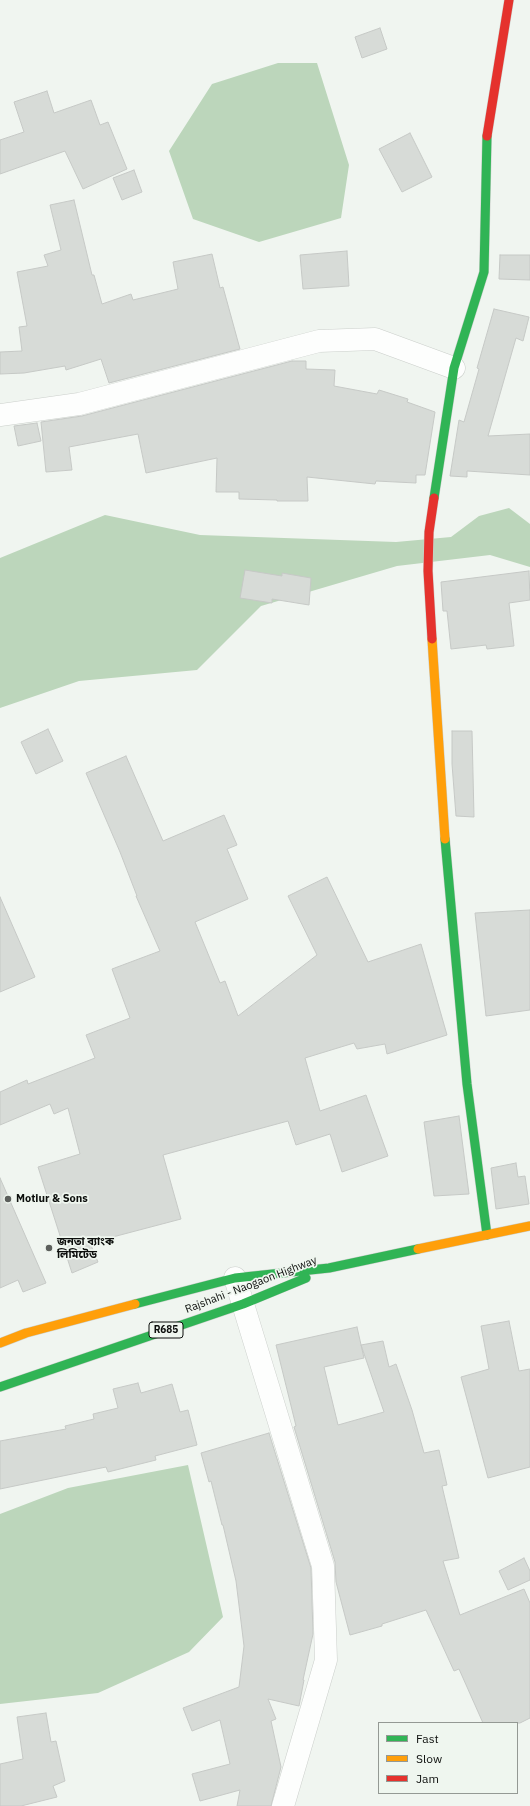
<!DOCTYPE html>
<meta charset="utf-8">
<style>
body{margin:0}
#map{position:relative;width:530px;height:1806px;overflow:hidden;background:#f0f5f0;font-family:"IBM Plex Sans",sans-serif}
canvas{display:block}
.legend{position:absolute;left:378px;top:1722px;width:140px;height:72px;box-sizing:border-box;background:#eff6ef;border:1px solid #949994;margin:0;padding:5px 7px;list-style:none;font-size:12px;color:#0c0e0c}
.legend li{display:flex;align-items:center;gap:8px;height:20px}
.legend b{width:20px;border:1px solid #949994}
</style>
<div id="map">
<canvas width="530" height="1806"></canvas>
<ul class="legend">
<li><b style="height:5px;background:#30b455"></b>Fast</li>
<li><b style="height:5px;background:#ff9f0a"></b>Slow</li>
<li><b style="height:5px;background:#e5322d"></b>Jam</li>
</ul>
</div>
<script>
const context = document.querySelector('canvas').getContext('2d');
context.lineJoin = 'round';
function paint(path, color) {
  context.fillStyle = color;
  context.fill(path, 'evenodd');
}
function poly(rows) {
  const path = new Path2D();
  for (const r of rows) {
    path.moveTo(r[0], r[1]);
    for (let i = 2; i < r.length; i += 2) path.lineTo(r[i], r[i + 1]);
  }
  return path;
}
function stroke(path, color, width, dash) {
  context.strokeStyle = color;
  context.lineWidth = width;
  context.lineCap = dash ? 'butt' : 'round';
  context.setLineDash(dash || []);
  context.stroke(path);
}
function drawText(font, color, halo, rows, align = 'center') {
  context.font = font + ' "IBM Plex Sans","Noto Sans Bengali",sans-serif';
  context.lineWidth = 3.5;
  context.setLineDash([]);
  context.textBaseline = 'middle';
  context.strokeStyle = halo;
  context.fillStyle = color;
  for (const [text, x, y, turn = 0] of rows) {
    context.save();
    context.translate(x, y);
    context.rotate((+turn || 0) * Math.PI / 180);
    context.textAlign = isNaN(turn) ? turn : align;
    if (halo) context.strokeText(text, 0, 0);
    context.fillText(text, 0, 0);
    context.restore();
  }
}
const water = poly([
 [278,63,317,63,349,165,341,218,259,242,193,219,169,151,212,84],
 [509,508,530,524,530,567,490,555,397,566,261,606,197,670,79,681,0,708,0,558,105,515,200,535,396,542,451,537,479,516],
 [188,1465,223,1617,189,1652,98,1693,0,1704,0,1514,68,1488]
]);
const building = poly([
 [380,28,387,49,362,58,355,37,380,28],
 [47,91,54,113,91,100,100,125,108,122,127,169,83,189,65,151,0,174,0,140,24,132,14,102,47,91],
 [410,133,432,177,402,192,379,149,410,133],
 [134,170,142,192,122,200,113,178,134,170],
 [74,200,92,275,94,275,102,304,131,294,133,300,178,289,173,262,212,254,220,288,223,287,240,349,109,383,101,359,66,370,65,366,24,373,0,374,0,352,22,351,19,327,27,326,17,272,48,266,44,255,61,250,50,205,74,200],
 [347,251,349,286,303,289,300,255,347,251],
 [500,255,530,255,530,280,499,279,500,255],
 [494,309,529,317,523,341,516,338,488,436,530,434,530,475,467,471,467,477,450,476,459,420,464,422,479,369,477,368,494,309],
 [292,361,306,361,306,369,335,370,334,386,377,394,379,390,408,399,407,402,435,412,425,475,416,475,416,483,376,481,375,484,307,477,308,501,277,501,277,500,239,499,239,492,216,492,217,458,146,473,138,434,69,447,72,470,46,472,41,422,82,416,292,361],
 [37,423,41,441,18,446,14,426,37,423],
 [245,570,282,576,282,573,311,578,309,605,272,599,272,603,240,598,245,570],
 [529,571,530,600,509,603,514,646,487,649,486,645,451,649,447,611,443,611,441,582,529,571],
 [48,729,63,761,36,774,21,742,48,729],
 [452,731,472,731,474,817,456,816,452,764,452,731],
 [126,756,163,841,224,815,237,845,227,849,248,899,195,922,220,983,225,981,238,1016,317,955,288,896,327,877,368,962,421,944,447,1035,387,1054,385,1044,357,1049,354,1043,305,1058,320,1111,366,1095,388,1156,342,1172,330,1134,296,1145,288,1121,163,1155,181,1219,90,1243,98,1262,72,1273,38,1167,80,1154,68,1108,54,1114,50,1104,0,1125,0,1092,27,1080,28,1084,95,1058,86,1035,130,1018,112,969,160,951,136,896,137,896,120,852,86,773,126,756],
 [0,897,35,977,0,992,0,897],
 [530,910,530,1010,486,1016,475,913,530,910],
 [459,1116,469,1194,434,1196,424,1122,459,1116],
 [516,1163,518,1177,525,1176,529,1204,496,1209,491,1168,516,1163],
 [0,1178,46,1283,23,1292,18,1280,0,1288,0,1178],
 [509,1321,519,1371,530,1369,530,1467,488,1478,461,1377,489,1369,481,1326,509,1321],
 [357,1327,364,1358,324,1367,338,1425,384,1412,361,1345,383,1341,389,1367,396,1364,412,1410,424,1453,439,1450,447,1485,442,1486,459,1558,443,1561,460,1615,524,1589,530,1603,530,1718,520,1723,483,1723,459,1669,454,1671,426,1610,382,1624,382,1626,350,1635,336,1582,335,1562,294,1427,296,1426,276,1345,357,1327],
 [138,1383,141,1393,172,1384,180,1412,188,1410,197,1445,155,1456,156,1460,108,1472,106,1467,0,1489,0,1441,66,1429,65,1426,94,1419,93,1414,118,1408,113,1389,138,1383],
 [269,1433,311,1568,313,1634,303,1680,304,1680,299,1706,268,1699,276,1719,271,1721,281,1767,271,1806,237,1806,240,1790,200,1801,192,1774,230,1764,220,1720,192,1731,183,1708,239,1687,244,1646,236,1581,223,1525,222,1525,211,1481,209,1482,201,1453,269,1433],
 [524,1558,530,1571,530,1580,508,1590,499,1571,524,1558],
 [46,1713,51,1742,56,1741,65,1781,53,1786,57,1797,21,1806,0,1806,0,1764,23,1759,17,1717,46,1713]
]);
const street = poly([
 [0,415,79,404,319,341,375,339,454,368],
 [235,1278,323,1566,326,1660,283,1806]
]);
const fast = poly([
 [434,498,454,368,484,272,487,136],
 [445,839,467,1084,487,1235],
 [135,1304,235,1278,329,1268,418,1249],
 [0,1387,243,1304,306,1278]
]);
const slow = poly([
 [432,639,445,839],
 [418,1249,530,1226],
 [0,1343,26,1333,135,1304]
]);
const jam = poly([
 [487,136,509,0],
 [432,639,428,571,429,532,434,498]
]);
const markers = [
 [8,1199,4,"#5c5f5c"],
 [49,1248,4,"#5c5f5c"]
];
const shields = [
 [166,1330,34]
];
const shieldNames = [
 ["R685",166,1330]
];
const poiNames = [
 ["Motiur & Sons",16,1199],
 ["জনতা ব্যাংক",57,1242],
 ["লিমিটেড",57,1255]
];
const streetNames = [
 ["Rajshahi - Naogaon Highway",251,1285,-21]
];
paint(water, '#bcd6bb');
paint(building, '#d7dbd7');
stroke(building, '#c6c9c6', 1);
stroke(street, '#cbcfcb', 23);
stroke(fast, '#cbcfcb', 10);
stroke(slow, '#cbcfcb', 10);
stroke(jam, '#cbcfcb', 10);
stroke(street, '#fdfefd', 22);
stroke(fast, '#30b455', 9);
stroke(slow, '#ff9f0a', 9);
stroke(jam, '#e5322d', 9);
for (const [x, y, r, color] of markers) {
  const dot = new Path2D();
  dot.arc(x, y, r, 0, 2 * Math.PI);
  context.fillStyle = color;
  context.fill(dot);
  stroke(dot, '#eff6ef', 1.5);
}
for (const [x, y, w] of shields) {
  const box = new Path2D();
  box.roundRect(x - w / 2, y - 8, w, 16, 3);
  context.fillStyle = '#eff6ef';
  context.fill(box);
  stroke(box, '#0c0e0c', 1);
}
drawText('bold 10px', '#0c0e0c', null, shieldNames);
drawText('bold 11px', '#0c0e0c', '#eff6ef', poiNames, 'left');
drawText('11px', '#0c0e0c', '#eff6ef', streetNames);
</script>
